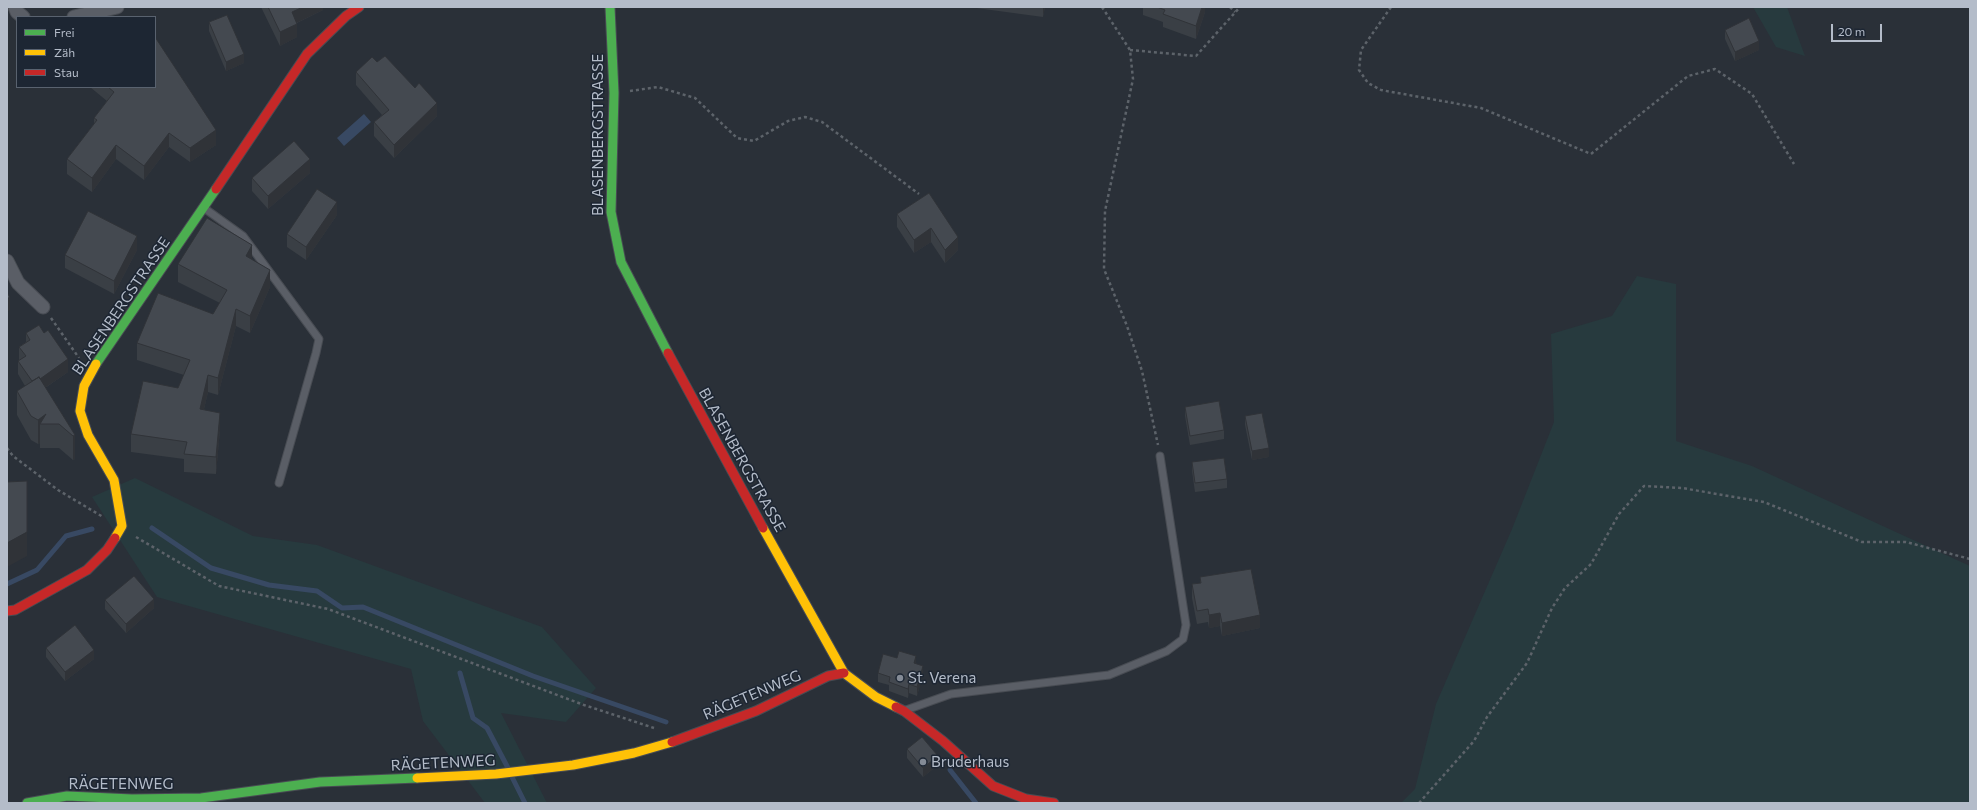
<!DOCTYPE html>
<meta charset="utf-8">
<style>
body{margin:0}
#map{position:relative;width:1977px;height:810px;overflow:hidden;background:#2a3038;font-family:Commissioner,sans-serif}
canvas{display:block}
.frame{position:absolute;inset:0;border:8px solid #b4bcc9;pointer-events:none}
.legend{position:absolute;left:16px;top:16px;width:140px;height:72px;box-sizing:border-box;background:#1d2633;border:1px solid #59626f;margin:0;padding:5px 7px;list-style:none;font-size:12px;color:#b4bcc9}
.legend li{display:flex;align-items:center;gap:8px;height:20px}
.legend b{width:20px;border:1px solid #59626f}
.scale{position:absolute;left:1831px;top:24px;width:51px;height:18px;box-sizing:border-box;border:2px solid #b4bcc9;border-top:0;padding-left:5px;font-size:12px;line-height:14px;white-space:nowrap;color:#b4bcc9;-webkit-text-stroke:3px #1d2633;paint-order:stroke}
</style>
<div id="map">
<canvas width="1977" height="810"></canvas>
<div class="frame"></div>
<ul class="legend">
<li><b style="height:5px;background:#4caf50"></b>Frei</li>
<li><b style="height:5px;background:#ffc107"></b>Zäh</li>
<li><b style="height:5px;background:#c62828"></b>Stau</li>
</ul>
<div class="scale">20 m</div>
</div>
<script>
const context = document.querySelector('canvas').getContext('2d');
context.lineJoin = 'round';
function paint(path, color) {
  context.fillStyle = color;
  context.fill(path, 'evenodd');
}
function poly(rows) {
  const path = new Path2D();
  for (const r of rows) {
    path.moveTo(r[0], r[1]);
    for (let i = 2; i < r.length; i += 2) path.lineTo(r[i], r[i + 1]);
  }
  return path;
}
function stroke(path, color, width, dash) {
  context.strokeStyle = color;
  context.lineWidth = width;
  context.lineCap = dash ? 'butt' : 'round';
  context.setLineDash(dash || []);
  context.stroke(path);
}
function drawText(font, color, halo, rows, align = 'center') {
  context.font = font + ' Commissioner,sans-serif';
  context.lineWidth = 3;
  context.setLineDash([]);
  context.textBaseline = 'middle';
  context.strokeStyle = halo;
  context.fillStyle = color;
  for (const [text, x, y, turn = 0] of rows) {
    context.save();
    context.translate(x, y);
    context.rotate((+turn || 0) * Math.PI / 180);
    context.textAlign = isNaN(turn) ? turn : align;
    if (halo) context.strokeText(text, 0, 0);
    context.fillText(text, 0, 0);
    context.restore();
  }
}
const green = poly([
 [1753,7,1787,7,1805,56,1776,47],
 [1637,276,1676,284,1676,441,1752,466,1970,566,1970,803,1401,803,1415,789,1436,704,1512,529,1554,422,1551,334,1612,316],
 [135,478,253,536,317,545,542,627,596,688,566,722,501,713,547,803,485,803,423,721,411,669,157,597,92,497]
]);
const water = poly([
 [364,114,371,122,344,146,337,138]
]);
const stream = poly([
 [152,528,211,568,269,585,317,591,342,608,363,607,533,676,666,722],
 [7,584,37,570,66,536,92,529],
 [460,673,473,718,487,728,508,768],
 [950,770,976,803],
 [511,775,525,803]
]);
const path = poly([
 [1102,7,1130,50,1133,79,1105,211,1104,269,1127,326,1142,371,1158,445],
 [1230,7,1235,12],
 [1391,7,1361,50,1359,70,1368,83,1381,90,1481,108,1591,154,1688,76,1715,69,1752,94,1794,164],
 [1130,50,1196,56,1240,7],
 [630,91,658,87,695,98,737,138,754,141,788,121,805,117,822,122,919,194],
 [51,318,79,358],
 [7,448,13,456,58,490,103,517],
 [136,537,219,586,328,609,584,705,654,728],
 [1419,803,1474,741,1487,717,1527,663,1552,608,1565,588,1591,564,1619,514,1644,486,1682,488,1764,502,1862,542,1906,542,1970,559]
]);
const lane = poly([
 [204,208,243,236,319,339,316,353,279,483],
 [906,710,951,694,1109,675,1167,651,1183,639,1186,625,1160,456]
]);
const street = poly([
 [15,7,17,12,23,17],
 [74,17,117,7],
 [7,261,18,283,43,307]
]);
const fast = poly([
 [610,7,614,93,611,212,621,262,668,353],
 [96,364,216,189],
 [27,803,67,796,132,799,201,798,320,782,417,778]
]);
const slow = poly([
 [96,364,84,386,80,411,88,435,114,480,122,526,115,538],
 [763,528,844,673,876,697,896,707],
 [417,778,496,774,573,765,634,753,672,742]
]);
const jam = poly([
 [216,189,307,54,346,16,359,7],
 [668,353,763,528],
 [7,611,15,610,87,570,107,550,115,538],
 [896,707,904,711,943,741,993,786,1026,799,1054,803],
 [672,742,756,711,828,676,844,673]
]);
const wall = poly([
 [261,7,323,7,323,10,297,23,297,37,280,46],
 [969,7,1045,7,1043,17],
 [1143,7,1205,7,1205,12,1196,39,1163,27,1163,22,1143,15],
 [209,22,244,63,226,71,209,31],
 [1725,30,1759,50,1735,61,1725,39],
 [377,62,437,116,394,158,374,136,374,122,382,115,356,85,356,72],
 [90,87,155,87,216,145,190,162,169,147,144,180,116,159,92,192,67,174,67,159,94,124,94,118,107,101],
 [310,173,268,209,252,191,252,178],
 [929,193,958,250,945,263,931,242,914,253,897,227,897,214],
 [337,215,306,260,287,247,287,234],
 [137,250,114,294,65,268,65,255],
 [252,260,270,287,250,333,236,326,218,395,208,392,204,409,220,430,216,474,184,472,184,459,131,452,131,434,178,388,184,375,137,360,137,343,213,314,220,303,178,282,178,264],
 [26,333,68,372,45,388,75,435,75,459,73,460,59,448,40,448,40,443,38,444,31,440,17,415,17,391,25,386,18,374,18,361,19,360,19,347,26,342],
 [1185,407,1224,430,1224,439,1190,445,1185,416],
 [1245,416,1269,457,1252,460,1245,425],
 [1192,462,1227,479,1227,488,1195,492,1192,471],
 [1200,577,1260,628,1222,636,1220,626,1209,628,1208,622,1197,624,1192,598,1192,584,1200,583],
 [105,600,154,608,126,633,105,609],
 [46,648,94,659,65,681,46,657],
 [916,664,923,675,917,696,909,693,908,698,889,691,889,685,878,682,878,673],
 [907,749,938,765,923,777,907,758]
]);
const shadedWall = poly([
 [303,7,323,7,323,10,292,25,292,12],
 [1043,7,1045,7,1043,17],
 [1202,7,1205,7,1205,12,1196,39,1196,26],
 [297,24,297,37,280,46,280,32],
 [1759,41,1759,50,1735,61,1735,52],
 [244,54,244,63,226,71,226,62],
 [437,103,437,116,394,158,394,145],
 [216,130,216,145,190,162,190,148],
 [169,133,169,147,144,180,144,166],
 [116,145,116,159,92,192,92,178],
 [310,159,310,173,268,209,268,196],
 [337,202,337,215,306,260,306,247],
 [931,228,931,242,914,253,914,240],
 [137,236,137,250,114,294,114,281],
 [958,237,958,250,945,263,945,250],
 [252,245,252,263,246,256],
 [270,270,270,287,250,333,250,316],
 [10,297,10,310,7,312,7,299],
 [236,309,236,326,218,395,218,378],
 [68,359,68,372,33,396,33,383],
 [208,375,208,392,200,426,200,409],
 [220,413,220,430,216,474,216,457],
 [46,414,40,424,40,443,38,444,38,420],
 [75,435,75,459,73,460,73,436],
 [1269,448,1269,457,1252,460,1252,451],
 [27,532,27,556,7,567,7,543],
 [154,599,154,608,126,633,126,624],
 [1220,613,1220,626,1209,628,1209,615],
 [1260,615,1260,628,1222,636,1222,623],
 [94,650,94,659,65,681,65,672],
 [916,656,916,665,914,663],
 [923,666,923,675,917,696,917,687],
 [909,684,909,693,908,698,908,689],
 [938,756,938,765,923,777,923,768]
]);
const building = poly([
 [268,7,303,7,292,12,297,24,280,32,268,7],
 [1157,7,1202,7,1196,26,1163,14,1165,10,1157,7],
 [227,15,244,54,226,62,209,22,227,15],
 [1749,18,1759,41,1735,52,1725,30,1749,18],
 [155,37,216,130,190,148,169,133,144,166,116,145,92,178,67,159,97,120,94,118,114,92,108,87,155,87,155,37],
 [385,56,415,88,419,83,437,103,394,145,374,122,389,110,356,72,372,57,377,62,385,56],
 [294,141,310,159,268,196,252,178,294,141],
 [317,189,337,202,306,247,287,234,317,189],
 [929,193,958,237,945,250,931,228,914,240,897,214,929,193],
 [88,211,137,236,114,281,65,255,88,211],
 [207,218,252,245,246,256,270,270,250,316,236,309,218,378,208,375,200,409,220,413,216,457,184,454,187,442,131,434,143,381,178,388,190,360,137,343,158,293,213,314,227,290,178,264,207,218],
 [7,293,10,297,7,299,7,293],
 [39,325,44,333,48,330,68,359,40,379,39,377,32,381,18,361,26,356,19,347,30,340,26,333,39,325],
 [39,377,75,435,73,436,59,424,40,424,46,414,38,420,31,416,17,391,39,377],
 [1219,401,1224,430,1190,436,1185,407,1219,401],
 [1262,413,1269,448,1252,451,1245,416,1262,413],
 [1224,458,1227,479,1195,483,1192,462,1224,458],
 [27,481,27,532,7,543,7,482,27,481],
 [1251,569,1260,615,1222,623,1220,613,1209,615,1208,609,1197,611,1192,584,1201,583,1200,577,1251,569],
 [134,576,154,599,126,624,105,600,134,576],
 [75,625,94,650,65,672,46,648,75,625],
 [899,651,916,656,914,663,923,666,917,687,909,684,908,689,889,682,890,677,878,673,883,654,897,658,899,651],
 [922,737,938,756,923,768,907,749,922,737]
]);
const markers = [
 [900,678,4,"#848b96"],
 [923,762,4,"#848b96"]
];
const streetNames = [
 ["BLASENBERGSTRASSE",598,135,-90],
 ["BLASENBERGSTRASSE",121,306,-56],
 ["BLASENBERGSTRASSE",742,460,61],
 ["RÄGETENWEG",752,695,-23],
 ["RÄGETENWEG",443,763,-3],
 ["RÄGETENWEG",121,784]
];
const poiNames = [
 ["St. Verena",908,678],
 ["Bruderhaus",931,762]
];
paint(green, '#273a3e');
paint(water, '#384963');
stroke(stream, '#384963', 5);
stroke(lane, '#484c53', 9);
stroke(street, '#484c53', 15);
stroke(fast, '#484c53', 11);
stroke(slow, '#484c53', 11);
stroke(jam, '#484c53', 11);
stroke(path, '#5d636a', 2.5, [3, 3]);
stroke(lane, '#5a5e66', 7);
stroke(street, '#5a5e66', 13);
stroke(fast, '#4caf50', 9);
stroke(slow, '#ffc107', 9);
stroke(jam, '#c62828', 9);
paint(wall, '#3a3f45');
paint(shadedWall, '#303338');
paint(building, '#444950');
stroke(building, '#303338', 1);
for (const [x, y, r, color] of markers) {
  const dot = new Path2D();
  dot.arc(x, y, r, 0, 2 * Math.PI);
  context.fillStyle = color;
  context.fill(dot);
  stroke(dot, '#1d2633', 1.5);
}
drawText('15px', '#b4bcc9', '#1d2633', streetNames);
drawText('15px', '#b4bcc9', '#1d2633', poiNames, 'left');
</script>
